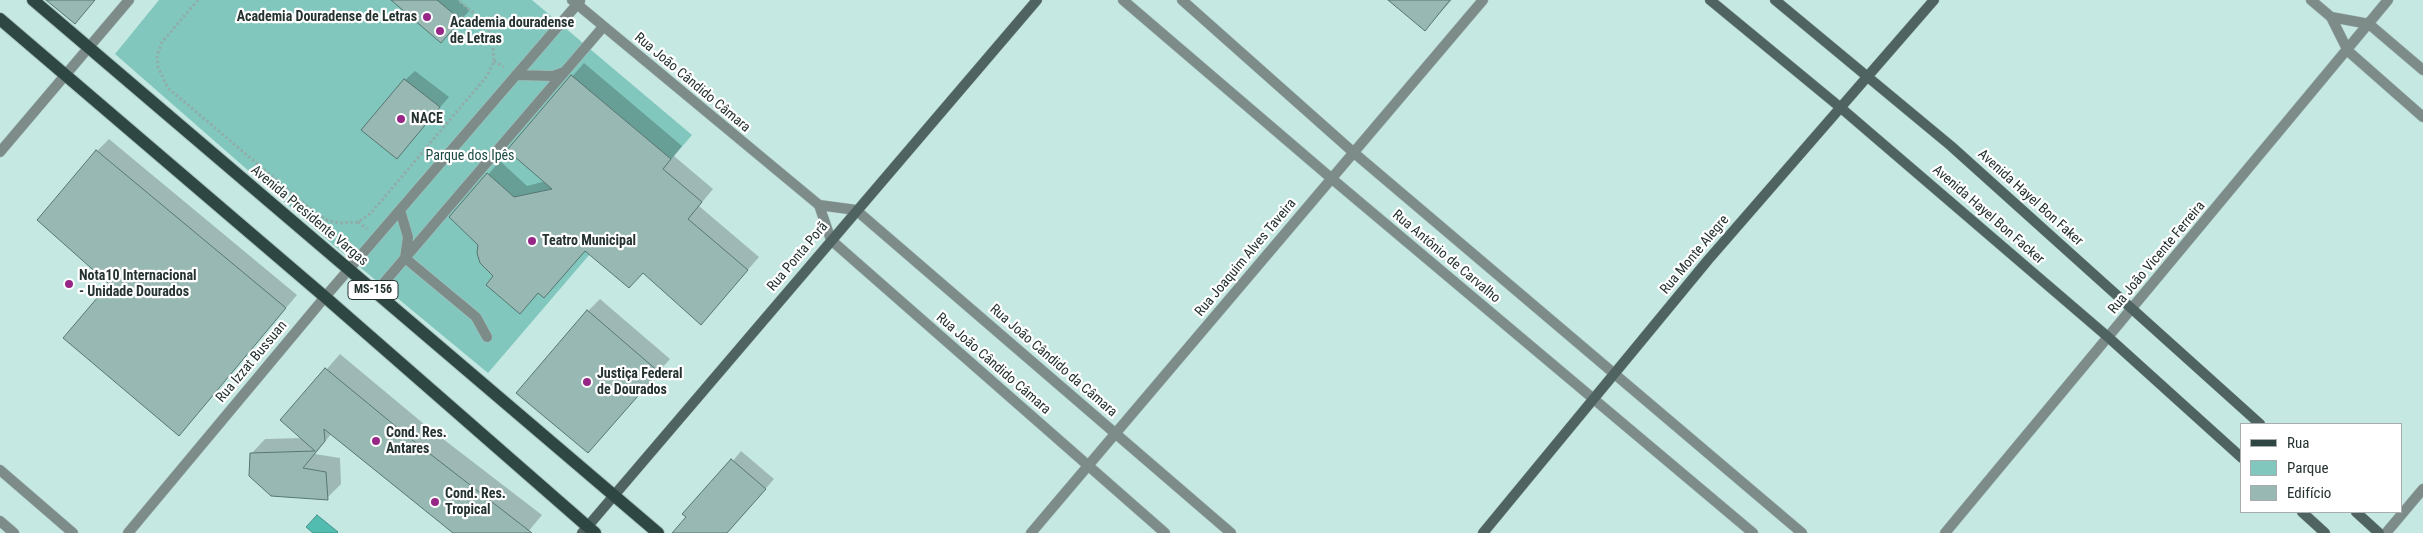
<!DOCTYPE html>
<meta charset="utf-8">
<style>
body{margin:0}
#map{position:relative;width:2423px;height:533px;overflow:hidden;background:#c6e8e3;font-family:"Roboto Condensed",sans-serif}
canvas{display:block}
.legend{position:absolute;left:2240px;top:423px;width:162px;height:90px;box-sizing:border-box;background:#fff;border:1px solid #a7adac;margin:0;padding:6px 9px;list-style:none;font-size:15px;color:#243230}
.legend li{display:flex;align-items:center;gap:10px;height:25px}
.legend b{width:25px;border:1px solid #a7adac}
</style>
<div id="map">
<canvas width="2423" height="533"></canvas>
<ul class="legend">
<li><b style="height:6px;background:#2e4743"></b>Rua</li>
<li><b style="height:14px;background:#81c7bd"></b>Parque</li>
<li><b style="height:14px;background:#98b9b3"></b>Edifício</li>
</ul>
</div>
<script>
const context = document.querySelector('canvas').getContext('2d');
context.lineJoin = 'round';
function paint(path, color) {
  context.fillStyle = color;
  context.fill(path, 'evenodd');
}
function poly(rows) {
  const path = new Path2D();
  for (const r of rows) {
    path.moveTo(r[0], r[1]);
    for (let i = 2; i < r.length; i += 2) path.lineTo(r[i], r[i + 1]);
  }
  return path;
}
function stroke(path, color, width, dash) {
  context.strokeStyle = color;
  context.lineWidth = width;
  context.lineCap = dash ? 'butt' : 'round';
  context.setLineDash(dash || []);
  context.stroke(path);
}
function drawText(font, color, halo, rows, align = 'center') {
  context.font = font + ' "Roboto Condensed",sans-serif';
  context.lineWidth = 4.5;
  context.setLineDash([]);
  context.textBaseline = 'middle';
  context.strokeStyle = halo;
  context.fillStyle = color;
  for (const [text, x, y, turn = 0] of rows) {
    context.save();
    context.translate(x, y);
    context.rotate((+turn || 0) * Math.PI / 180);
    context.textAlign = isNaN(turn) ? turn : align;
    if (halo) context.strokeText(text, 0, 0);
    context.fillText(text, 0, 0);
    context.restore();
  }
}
const green = poly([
 [159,0,532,0,692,135,488,373,338,249,115,54]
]);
const water = poly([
 [317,515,338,532,337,533,313,533,306,527,317,515]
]);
const shadow = poly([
 [400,0,458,0,470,10,451,31],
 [1390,0,1452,0,1425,29],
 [584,63,682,146,674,156,713,189,699,206,759,257,701,324,643,271,586,250,556,284,539,292,532,300,451,217,500,161,527,186,546,181,508,150],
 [415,71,449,97,397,157,405,80],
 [109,139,297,295,179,434,111,284,97,151],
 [600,299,670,359,588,452,588,311],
 [340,354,430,429,542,515,527,533,453,533,385,474,332,433,315,454,340,458,341,484,327,498,251,454,265,439,302,438,282,420],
 [741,451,774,479,727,533,674,533]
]);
const building = poly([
 [46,0,95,0,75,24,46,0],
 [391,0,437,0,461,20,441,43,391,0],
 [1388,0,1450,0,1425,31,1388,0],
 [571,75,671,159,663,169,702,202,688,219,748,270,701,325,643,273,629,288,585,251,544,298,538,293,520,314,486,285,493,276,480,263,477,253,478,245,449,217,487,173,514,197,552,189,507,150,571,75],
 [404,79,440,107,397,159,361,130,404,79],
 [96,150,286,308,179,436,63,338,109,284,37,220,96,150],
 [587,310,659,372,588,453,516,393,587,310],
 [325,368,416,443,532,533,453,533,324,429,325,441,303,468,326,472,328,500,271,496,249,476,250,453,315,451,280,420,325,368],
 [731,459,766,489,727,533,672,533,686,517,682,514,731,459]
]);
const path = poly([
 [198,0,162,42,157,55,158,67,168,88,313,211,329,221,341,223,358,222,371,213,487,76,494,61,492,35,482,20,458,0],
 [494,61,504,67],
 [358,222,367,229]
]);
const lane = poly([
 [405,258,476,317,487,337]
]);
const street = poly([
 [572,0,819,205,831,240,1165,533],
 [1123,0,1331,178,1753,533],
 [1182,0,1353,152,1802,533],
 [2311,0,2331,17,2348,51,2423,117],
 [2331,17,2369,24,2423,70],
 [516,75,553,76,564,72],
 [0,152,129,0],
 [819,205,856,210,1231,533],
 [405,258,603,27],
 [376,292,405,258,408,237,400,210],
 [0,470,73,533],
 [0,521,14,533],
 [128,533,325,297,580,1],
 [1031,533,1483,0],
 [1945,533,2388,0],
 [2386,533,2423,489]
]);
const secondary = poly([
 [1710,0,1841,108,2108,337,2242,458],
 [1775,0,1951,146,2260,424],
 [2302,512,2325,533],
 [2356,512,2379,533],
 [582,533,1037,0],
 [1483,533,1708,260,1934,0]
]);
const primary = poly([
 [33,0,658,533],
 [0,19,325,297,595,533]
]);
const markers = [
 [427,17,5,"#972786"],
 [440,31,5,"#972786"],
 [401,119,5,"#972786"],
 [532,241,5,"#972786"],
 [69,284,5,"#972786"],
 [587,382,5,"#972786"],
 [376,441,5,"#972786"],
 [435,502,5,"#972786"]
];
const shields = [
 [373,290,50]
];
const shieldNames = [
 ["MS-156",373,290]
];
const poiNames = [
 ["Academia Douradense de Letras",417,17,"right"],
 ["Academia douradense",450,23],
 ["de Letras",450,39],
 ["NACE",411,119],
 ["Teatro Municipal",542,241],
 ["Nota10 Internacional",79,276],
 ["- Unidade Dourados",79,292],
 ["Justiça Federal",597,374],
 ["de Dourados",597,390],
 ["Cond. Res.",386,433],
 ["Antares",386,449],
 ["Cond. Res.",445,494],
 ["Tropical",445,510]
];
const streetNames = [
 ["Rua João Cândido Câmara",692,83,40],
 ["Avenida Hayel Bon Faker",2030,198,42],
 ["Avenida Hayel Bon Facker",1988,215,41],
 ["Avenida Presidente Vargas",309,216,40],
 ["Rua Monte Alegre",1695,255,-50],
 ["Rua Ponta Porã",798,257,-50],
 ["Rua Antônio de Carvalho",1446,257,40],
 ["Rua Joaquim Alves Taveira",1246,258,-50],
 ["Rua João Vicente Ferreira",2157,258,-50],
 ["Rua João Cândido da Câmara",1053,361,41],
 ["Rua Izzat Bussuan",252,362,-50],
 ["Rua João Cândido Câmara",993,364,41]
];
const parkNames = [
 ["Parque dos Ipês",470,156]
];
paint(green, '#81c7bd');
paint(water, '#51bcaf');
stroke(water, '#449389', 1);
paint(shadow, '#0003');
paint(building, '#98b9b3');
stroke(building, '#577671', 1);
stroke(lane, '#a6c4bf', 11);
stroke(street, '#a6c4bf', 11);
stroke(secondary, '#a6c4bf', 11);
stroke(primary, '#a6c4bf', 14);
stroke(path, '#91ada9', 3, [2.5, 2.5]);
stroke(lane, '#7d8b89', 10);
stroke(street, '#7d8b89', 10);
stroke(secondary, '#4f6360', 10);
stroke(primary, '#2e4743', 12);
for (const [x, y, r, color] of markers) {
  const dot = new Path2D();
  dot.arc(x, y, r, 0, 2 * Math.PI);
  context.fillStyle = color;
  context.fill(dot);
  stroke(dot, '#fff', 2);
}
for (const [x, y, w] of shields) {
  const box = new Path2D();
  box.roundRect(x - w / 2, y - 9.5, w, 19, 4);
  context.fillStyle = '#fff';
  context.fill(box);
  stroke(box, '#243230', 1);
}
drawText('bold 12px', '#243230', null, shieldNames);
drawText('bold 14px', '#243230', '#fff', poiNames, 'left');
drawText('14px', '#243230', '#fff', streetNames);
drawText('14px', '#1a4943', '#fff', parkNames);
</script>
